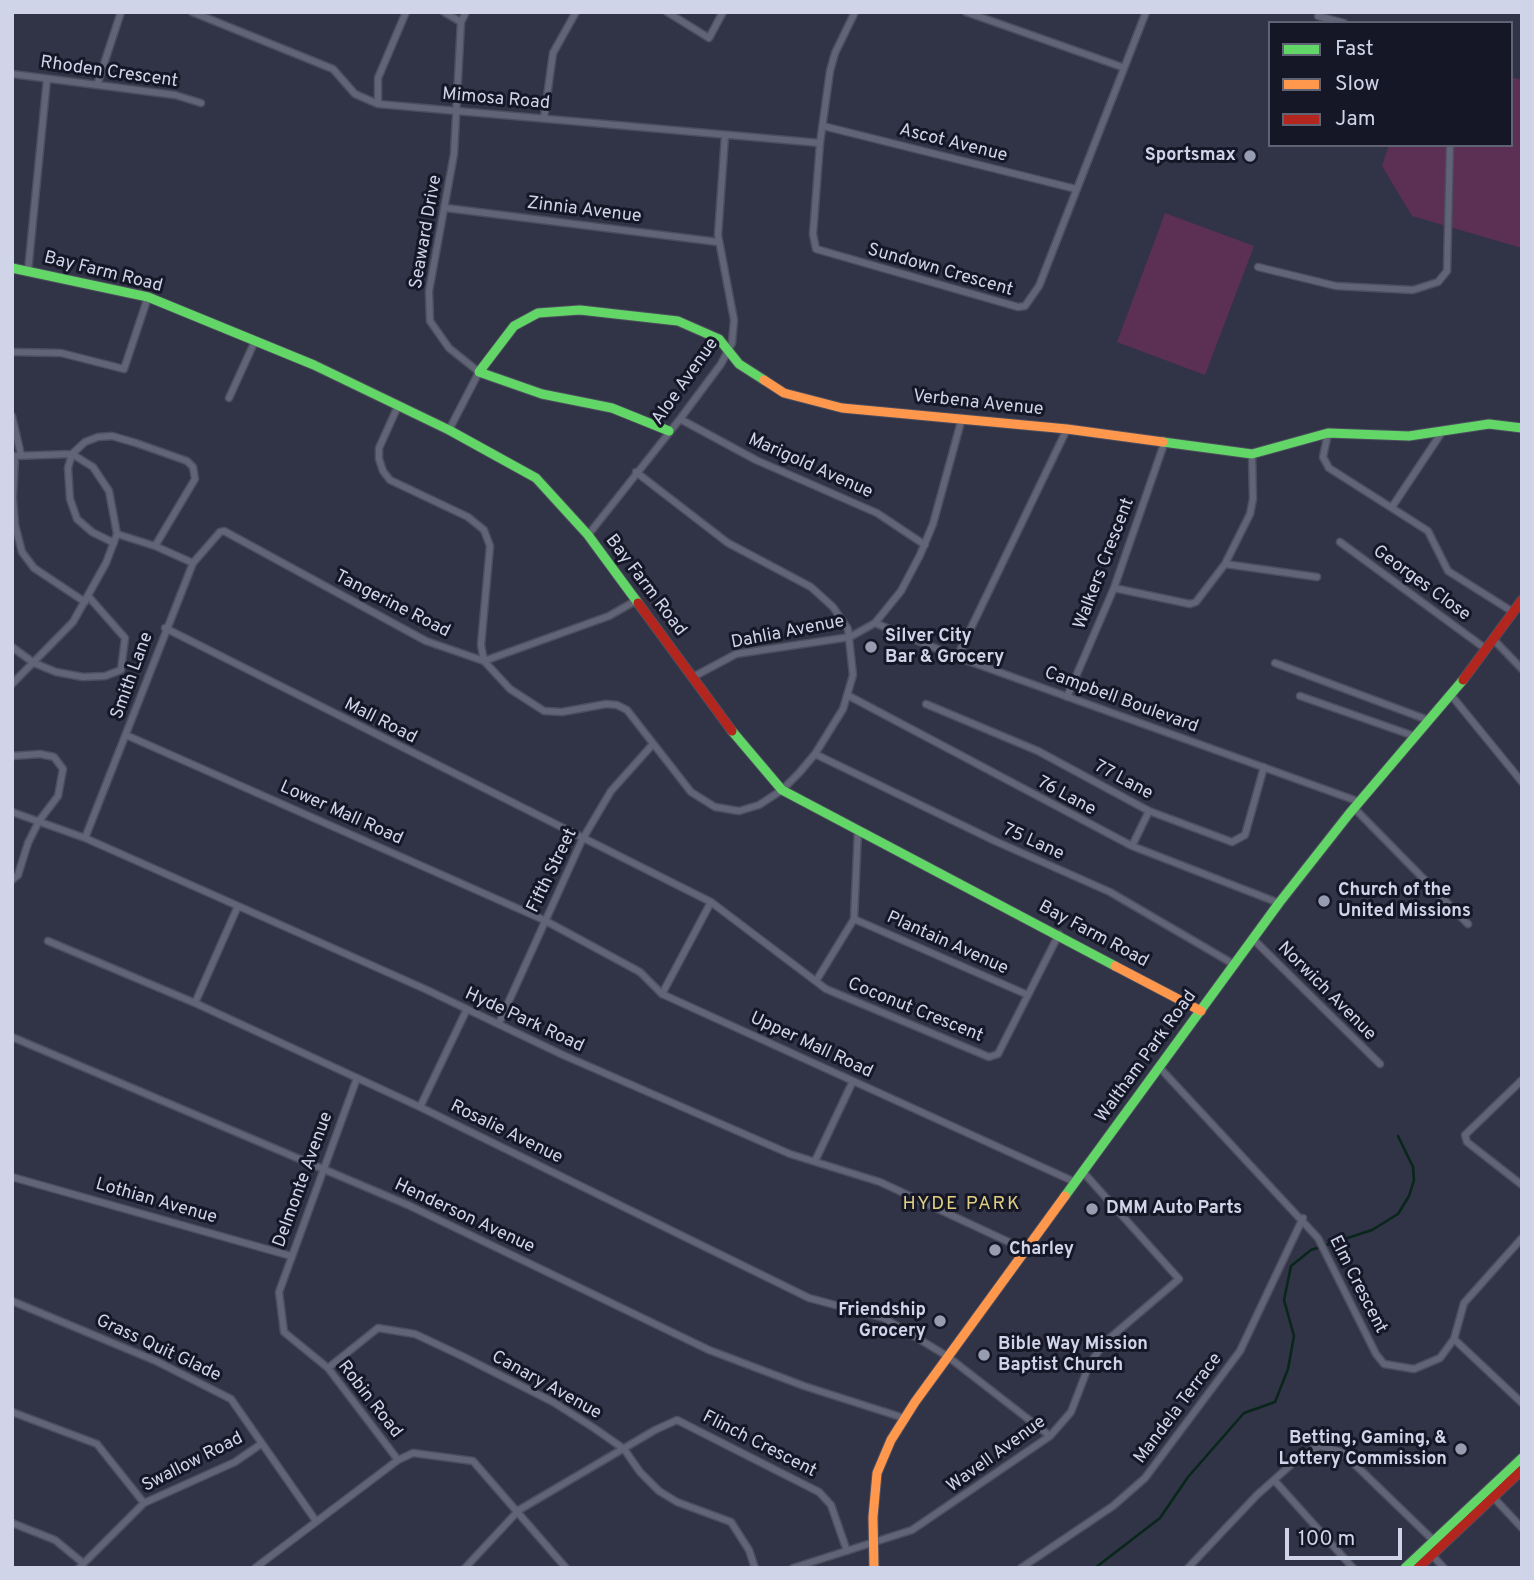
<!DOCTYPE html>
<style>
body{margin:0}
#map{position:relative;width:1534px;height:1580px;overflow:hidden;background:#313346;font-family:Overpass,sans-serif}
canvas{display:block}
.frame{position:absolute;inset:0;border:14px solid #d0d4e9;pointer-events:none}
.legend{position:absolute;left:1268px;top:21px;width:245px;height:126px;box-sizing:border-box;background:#151726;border:2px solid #606374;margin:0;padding:9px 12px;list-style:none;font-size:21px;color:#d0d4e9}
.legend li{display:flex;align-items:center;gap:14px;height:35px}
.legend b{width:35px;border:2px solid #606374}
.scale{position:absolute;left:1285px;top:1528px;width:117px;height:32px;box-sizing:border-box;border:4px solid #d0d4e9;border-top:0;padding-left:9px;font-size:21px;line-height:24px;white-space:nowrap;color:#d0d4e9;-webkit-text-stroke:5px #151726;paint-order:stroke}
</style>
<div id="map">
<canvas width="1534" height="1580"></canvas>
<div class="frame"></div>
<ul class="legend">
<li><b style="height:9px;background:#63d668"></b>Fast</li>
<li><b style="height:9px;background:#ff974d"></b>Slow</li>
<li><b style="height:9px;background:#b3261e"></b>Jam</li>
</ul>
<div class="scale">100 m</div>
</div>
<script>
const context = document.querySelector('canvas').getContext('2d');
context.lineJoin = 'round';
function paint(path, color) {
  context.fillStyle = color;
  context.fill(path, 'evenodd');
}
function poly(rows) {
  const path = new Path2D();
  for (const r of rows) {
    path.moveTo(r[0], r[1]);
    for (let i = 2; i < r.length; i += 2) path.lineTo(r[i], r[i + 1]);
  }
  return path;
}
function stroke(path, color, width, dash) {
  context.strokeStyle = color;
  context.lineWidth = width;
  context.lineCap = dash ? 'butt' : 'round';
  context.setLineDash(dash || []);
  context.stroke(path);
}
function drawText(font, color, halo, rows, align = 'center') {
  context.font = font + ' Overpass,sans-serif';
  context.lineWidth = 6;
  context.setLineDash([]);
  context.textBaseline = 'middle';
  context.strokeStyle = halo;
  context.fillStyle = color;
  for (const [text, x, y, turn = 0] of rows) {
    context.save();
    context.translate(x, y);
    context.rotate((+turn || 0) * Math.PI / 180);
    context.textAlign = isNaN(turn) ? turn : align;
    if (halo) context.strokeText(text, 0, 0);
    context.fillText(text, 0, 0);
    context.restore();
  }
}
const green = poly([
 [1511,77,1522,80,1522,248,1412,216,1382,166,1389,145,1511,145],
 [1165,213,1254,246,1205,375,1117,342]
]);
const stream = poly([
 [1095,1568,1160,1518,1188,1477,1244,1413,1275,1402,1288,1369,1294,1336,1284,1300,1291,1266,1311,1250,1372,1230,1398,1214,1409,1196,1414,1180,1413,1167,1398,1136]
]);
const street = poly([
 [192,12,333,69,355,94,378,104,820,143],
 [444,12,461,22],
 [667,12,709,38,723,12],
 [855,12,835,53,830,71,820,143,813,234,816,249,1018,307,1025,306,1039,286,1146,12],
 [966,12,1122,67],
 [1318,16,1344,23],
 [12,74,175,95,201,103],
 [97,85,121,12],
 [378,104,378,78,406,12],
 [544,118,553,53,576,12],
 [823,126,1076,189],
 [446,208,718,242],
 [1258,267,1336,286,1413,290,1438,282,1447,271,1450,145],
 [28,271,47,79],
 [12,352,61,353,124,369,148,297],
 [229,398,255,341],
 [398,406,379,448,379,459,383,471,390,480,468,517,484,530,490,546,481,645,484,661,510,689,544,711,562,712,606,704,617,705,627,710,691,792,715,807,739,811,759,805,782,790,799,773,815,754,843,709,853,675,848,629,833,607,811,587,728,543,636,472],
 [12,416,21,455],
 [680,419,756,460,877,513,925,545],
 [449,430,479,372,449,348,430,321,429,291,454,154,461,22,466,12],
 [1328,433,1323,457,1329,468,1428,531,1448,571,1513,612],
 [12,456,72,454,93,467,109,491,117,534,106,563,73,622,12,684],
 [15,456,13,498,15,525,22,552,34,568,85,602],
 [1392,507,1442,432],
 [117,534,155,546,193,563],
 [588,535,680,419,721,364,732,343,734,320,718,235,725,136],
 [1340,542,1486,649],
 [114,543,92,532,77,519,70,499,68,468,72,454,85,442,98,437,112,436,136,443,187,461,193,467,195,479,155,546],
 [1225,564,1317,577],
 [1114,588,1190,604,1196,602,1225,564,1250,514,1253,499,1252,454],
 [875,623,957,657,1360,802],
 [165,628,711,902,826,989,989,1057,998,1054,1059,934],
 [1494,640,1522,669],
 [12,647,34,663,56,672,83,677,105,676,121,670,125,638,88,596],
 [957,657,1067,429],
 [1275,663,1428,720],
 [693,677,736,654,850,637,875,623,901,591,920,555,933,524,962,418],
 [1451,695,1522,782],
 [849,696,1132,846,1279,903],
 [1300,696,1414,736],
 [1067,697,1114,588,1165,441],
 [926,704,1038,751,1149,811,1232,842,1245,835,1264,767],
 [126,735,544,920,640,972,662,994,1075,1182],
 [815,754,995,841,1110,892,1235,965],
 [12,756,40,754,54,757,63,769,58,796,39,821,28,843,18,875,12,880],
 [1354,808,1468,924],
 [12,812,85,838,425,989,563,1055,790,1154,880,1182,1026,1250],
 [85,838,193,563,220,532,224,531,426,641,484,661,609,616,637,600],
 [1132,846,1149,811],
 [854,919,1028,995],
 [1254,940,1380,1064],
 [48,941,195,1003,420,1107,809,1298,884,1318,947,1356,1050,1436],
 [816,981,854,919,858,830],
 [662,994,711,902],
 [195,1003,238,906],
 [499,1023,582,840,611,791,653,744],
 [12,1037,408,1205,709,1350,804,1386,904,1418],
 [1159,1067,1318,1238,1376,1354,1384,1364,1414,1369,1440,1358,1454,1339,1464,1303,1522,1238],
 [357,1078,279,1292,284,1332,328,1368,398,1460],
 [1522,1080,1465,1135,1467,1142,1522,1185],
 [420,1107,467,1009],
 [815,1161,853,1081],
 [12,1177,291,1256],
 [12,1301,156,1361,231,1399,316,1521],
 [1454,1339,1522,1403],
 [328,1368,378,1328,415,1334,464,1357,553,1402,594,1428,624,1449,640,1472,659,1491,677,1502,731,1522,749,1550,755,1568],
 [12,1412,97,1444,144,1503],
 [1274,1480,1353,1568],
 [1493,1497,1522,1528],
 [12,1523,55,1540,83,1563],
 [1432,1555,1444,1568],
 [79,1568,144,1503,235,1462,261,1444],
 [255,1568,398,1460,413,1453,473,1461,566,1568],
 [465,1568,519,1510,655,1430,677,1420,819,1492,831,1505,847,1551],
 [793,1568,912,1530,1050,1436,1071,1412,1089,1365,1104,1343,1179,1279,1083,1172],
 [1021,1568,1113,1506,1145,1478,1240,1351,1303,1218],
 [1188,1568,1257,1495,1302,1455,1320,1446,1342,1452,1434,1541]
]);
const fast = poly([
 [12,268,148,297,314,365,449,430,536,478,588,535,638,603],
 [669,431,612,408,542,394,479,372,514,326,538,313,580,310,678,321,719,339,739,364,764,380],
 [1163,442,1252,454,1328,433,1409,436,1489,424,1522,428],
 [732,731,782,790,1115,966],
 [1065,1196,1279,903,1349,814,1463,680],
 [1405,1568,1522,1458]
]);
const slow = poly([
 [764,380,784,393,842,408,1067,429,1163,442],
 [1115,966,1201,1011],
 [874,1568,873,1517,877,1473,891,1440,915,1402,1065,1196]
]);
const jam = poly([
 [638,603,732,731],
 [1463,680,1522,600],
 [1418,1568,1522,1470]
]);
const markers = [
 [1250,156,7,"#989cb0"],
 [871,647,7,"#989cb0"],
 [1324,901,7,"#989cb0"],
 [1092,1209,7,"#989cb0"],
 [995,1250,7,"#989cb0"],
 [940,1321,7,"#989cb0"],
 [984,1355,7,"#989cb0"],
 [1461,1449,7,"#989cb0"]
];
const streetNames = [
 ["Rhoden Crescent",109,73,8],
 ["Mimosa Road",496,100,5],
 ["Ascot Avenue",953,144,14],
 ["Zinnia Avenue",584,211,7],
 ["Seaward Drive",427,232,-80],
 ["Sundown Crescent",940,271,16],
 ["Bay Farm Road",103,273,14],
 ["Aloe Avenue",686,382,-55],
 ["Verbena Avenue",978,404,6],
 ["Marigold Avenue",810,467,24],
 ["Walkers Crescent",1105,564,-69],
 ["Georges Close",1421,584,36],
 ["Bay Farm Road",645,586,53],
 ["Tangerine Road",392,605,27],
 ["Dahlia Avenue",788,633,-11],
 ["Smith Lane",133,676,-70],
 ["Campbell Boulevard",1121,701,20],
 ["Mall Road",380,722,27],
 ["77 Lane",1123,781,28],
 ["76 Lane",1066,797,28],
 ["Lower Mall Road",341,814,24],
 ["75 Lane",1033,843,24],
 ["Fifth Street",553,871,-64],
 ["Bay Farm Road",1093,935,28],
 ["Plantain Avenue",947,944,24],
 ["Norwich Avenue",1326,992,45],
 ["Coconut Crescent",915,1011,22],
 ["Hyde Park Road",524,1021,25],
 ["Upper Mall Road",811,1046,25],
 ["Waltham Park Road",1147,1057,-54],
 ["Rosalie Avenue",506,1133,26],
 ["Delmonte Avenue",304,1180,-70],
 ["Lothian Avenue",156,1202,16],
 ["Henderson Avenue",464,1217,25],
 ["Elm Crescent",1357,1285,63],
 ["Grass Quit Glade",158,1349,25],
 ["Canary Avenue",546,1386,29],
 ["Robin Road",369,1400,52],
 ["Mandela Terrace",1179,1409,-53],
 ["Flinch Crescent",759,1445,27],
 ["Wavell Avenue",997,1455,-36],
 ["Swallow Road",193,1463,-27]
];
const poiNames = [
 ["Sportsmax",1236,156,"right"],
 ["Silver City",885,637],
 ["Bar & Grocery",885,658],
 ["Church of the",1338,891],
 ["United Missions",1338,912],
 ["DMM Auto Parts",1106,1209],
 ["Charley",1009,1250],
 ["Friendship",926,1311,"right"],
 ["Grocery",926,1332,"right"],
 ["Bible Way Mission",998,1345],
 ["Baptist Church",998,1366],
 ["Betting, Gaming, &",1447,1439,"right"],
 ["Lottery Commission",1447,1460,"right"]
];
const neighbourhoodNames = [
 ["HYDE PARK",962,1205]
];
paint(green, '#5c3055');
stroke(stream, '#082619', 2.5);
stroke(street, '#4c4e5e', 9);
stroke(fast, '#4c4e5e', 11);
stroke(slow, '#4c4e5e', 11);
stroke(jam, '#4c4e5e', 11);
stroke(street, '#616376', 6);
stroke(fast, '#63d668', 9);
stroke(slow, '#ff974d', 9);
stroke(jam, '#b3261e', 9);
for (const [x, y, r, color] of markers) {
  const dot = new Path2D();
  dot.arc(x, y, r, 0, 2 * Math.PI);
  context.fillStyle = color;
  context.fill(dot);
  stroke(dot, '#151726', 2.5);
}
drawText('18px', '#d0d4e9', '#151726', streetNames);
drawText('bold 18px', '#d0d4e9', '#151726', poiNames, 'left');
context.letterSpacing = '2px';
drawText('19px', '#e1d082', '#151726', neighbourhoodNames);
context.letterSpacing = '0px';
</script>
